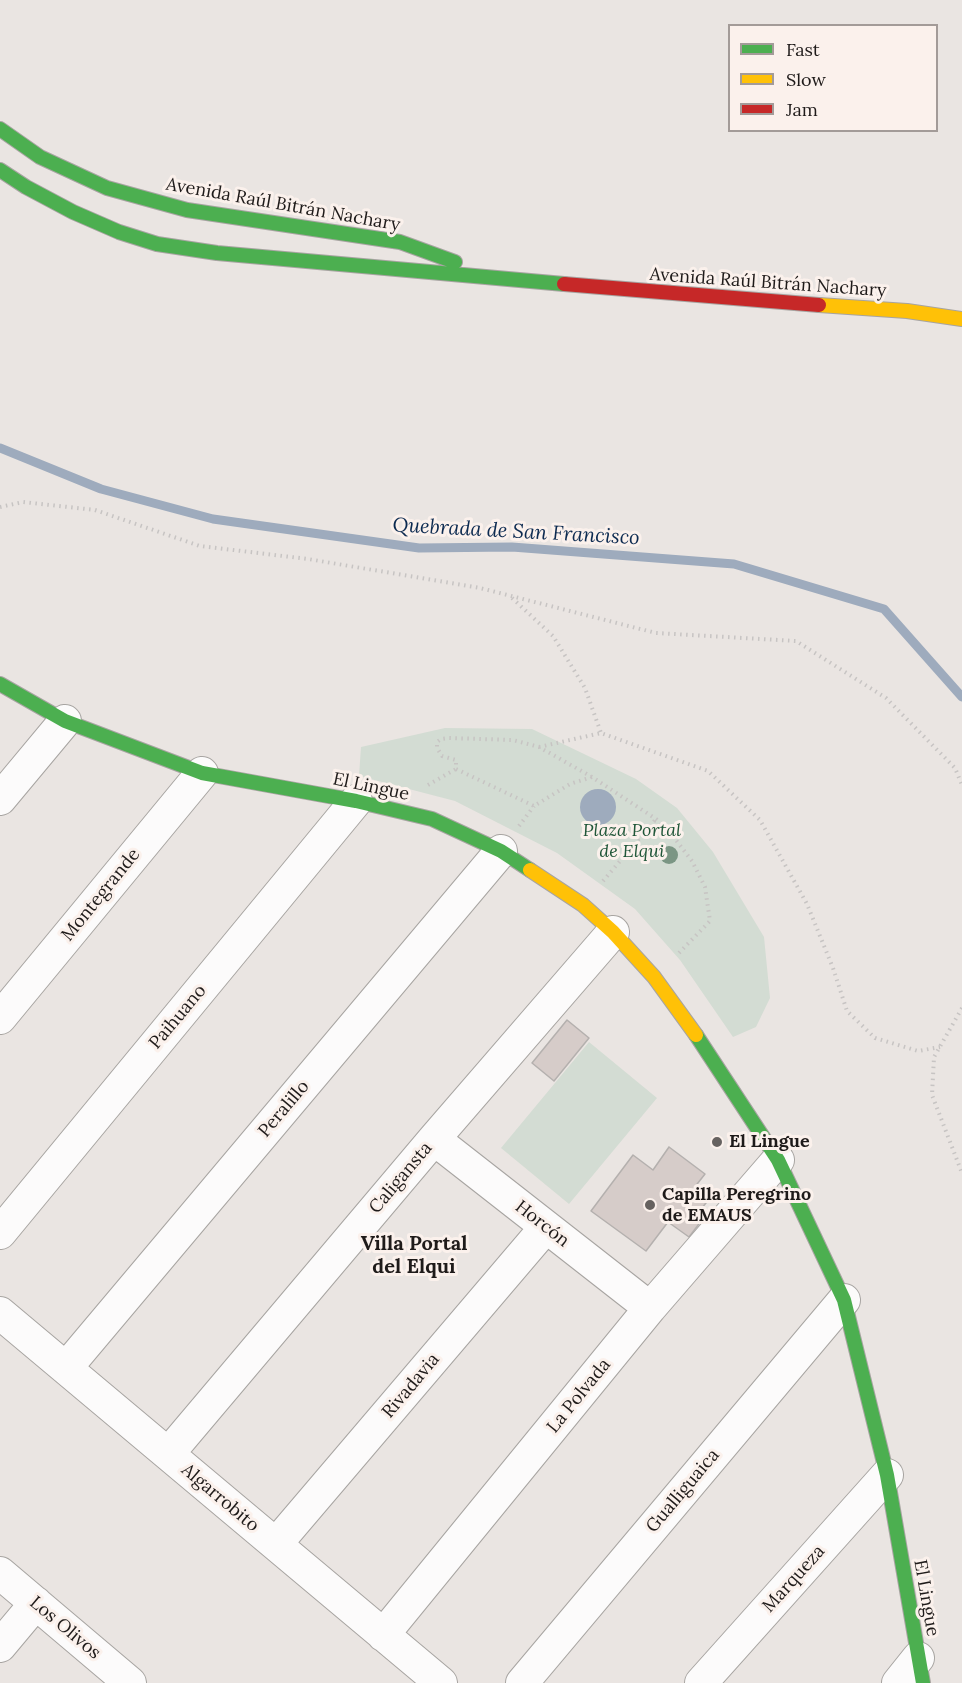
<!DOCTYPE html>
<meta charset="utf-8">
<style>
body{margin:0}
#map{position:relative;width:962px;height:1683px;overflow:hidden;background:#eae5e2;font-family:Lora,serif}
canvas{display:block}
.legend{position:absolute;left:728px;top:24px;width:210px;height:108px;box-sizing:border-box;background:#fbf1ec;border:2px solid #a39b98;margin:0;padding:8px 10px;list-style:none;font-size:18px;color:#1f1b1a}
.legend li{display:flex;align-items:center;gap:12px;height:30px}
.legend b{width:30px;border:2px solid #a39b98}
</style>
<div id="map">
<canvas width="962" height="1683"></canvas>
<ul class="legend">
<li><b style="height:8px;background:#4caf50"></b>Fast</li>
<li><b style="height:8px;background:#ffc107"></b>Slow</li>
<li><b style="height:8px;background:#c62828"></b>Jam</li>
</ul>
</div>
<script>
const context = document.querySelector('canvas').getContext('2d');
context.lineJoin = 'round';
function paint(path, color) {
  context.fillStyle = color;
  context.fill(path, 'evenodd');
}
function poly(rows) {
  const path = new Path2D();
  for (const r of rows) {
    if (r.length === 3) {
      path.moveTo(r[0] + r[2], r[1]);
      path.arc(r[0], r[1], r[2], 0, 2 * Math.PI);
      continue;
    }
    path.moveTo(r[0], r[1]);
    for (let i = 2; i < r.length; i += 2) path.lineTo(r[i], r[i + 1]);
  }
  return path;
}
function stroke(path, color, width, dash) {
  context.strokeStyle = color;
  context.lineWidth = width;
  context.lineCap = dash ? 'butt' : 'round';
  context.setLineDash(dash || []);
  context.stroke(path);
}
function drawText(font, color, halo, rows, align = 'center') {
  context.font = font + ' Lora,serif';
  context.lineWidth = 6;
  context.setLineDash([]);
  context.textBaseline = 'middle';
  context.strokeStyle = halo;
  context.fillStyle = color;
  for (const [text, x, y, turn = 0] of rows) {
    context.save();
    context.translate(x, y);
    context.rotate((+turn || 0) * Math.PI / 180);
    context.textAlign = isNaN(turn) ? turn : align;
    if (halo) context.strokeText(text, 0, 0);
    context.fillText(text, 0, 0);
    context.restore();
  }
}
const green = poly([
 [445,728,532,729,636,779,677,808,713,852,764,937,770,998,756,1027,733,1037,680,960,635,909,557,853,455,801,359,776,361,747],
 [589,1042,657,1098,569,1204,501,1148]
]);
const water = poly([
 [598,807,18]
]);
const stream = poly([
 [0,448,101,489,213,519,419,548,512,547,734,564,884,609,962,697]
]);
const building = poly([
 [567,1020,589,1038,554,1081,532,1063,567,1020],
 [669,1147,705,1174,694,1188,709,1199,699,1212,705,1216,689,1237,668,1222,646,1251,591,1211,633,1155,653,1170,669,1147]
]);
const path = poly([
 [0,507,23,502,95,510,200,546,308,559,480,588,656,633,796,641,886,698,955,768,962,785],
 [512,598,553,636,585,688,601,733],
 [539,747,601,733,708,771,760,820,807,904,833,968,847,1011,875,1038,918,1051,940,1047],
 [592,777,570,784,534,806,456,769,456,760,442,756,437,748,437,742,441,739,449,738,513,740,539,747,592,777,656,819,669,831,692,861,705,887,710,921,676,956],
 [428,785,456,769],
 [519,826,534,806],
 [603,881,656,819],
 [962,1008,934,1057,932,1095,962,1173]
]);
const street = poly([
 [0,799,65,721],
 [0,1018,202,773],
 [434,1139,650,1308],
 [0,1233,356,801],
 [0,1313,441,1683],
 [66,1368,501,851],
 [168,1454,434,1139,613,932],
 [276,1544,546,1227],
 [0,1573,130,1683],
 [383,1635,650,1308,778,1160],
 [0,1646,36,1603],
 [522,1683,844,1300],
 [701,1683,887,1475],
 [898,1683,918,1658]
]);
const fast = poly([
 [0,129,40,157,107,188,187,210,400,242,455,262],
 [0,170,26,187,73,212,119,232,157,244,217,253,564,284],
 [0,684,65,721,202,773,356,801,432,819,501,851,530,870],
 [696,1035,778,1160,844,1300,887,1475,923,1683]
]);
const slow = poly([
 [819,305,907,311,962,319],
 [530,870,583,905,613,932,654,977,696,1035]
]);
const jam = poly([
 [564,284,819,305]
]);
const trees = [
 [669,855]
];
const markers = [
 [717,1142,6,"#666260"],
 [650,1205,6,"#666260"]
];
const streetNames = [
 ["Avenida Raúl Bitrán Nachary",283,205,10],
 ["Avenida Raúl Bitrán Nachary",768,283,4],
 ["El Lingue",371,787,12],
 ["Montegrande",101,895,-51],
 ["Paihuano",178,1017,-50],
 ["Peralillo",284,1109,-50],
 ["Caligansta",401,1178,-50],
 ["Horcón",542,1224,38],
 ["Rivadavia",411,1386,-50],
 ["La Polvada",579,1396,-51],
 ["Gualliguaica",683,1491,-50],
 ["Algarrobito",220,1498,40],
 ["Marqueza",794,1579,-48],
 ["El Lingue",926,1598,80],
 ["Los Olivos",65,1628,40]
];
const parkNames = [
 ["Plaza Portal",632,831],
 ["de Elqui",632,852]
];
const poiNames = [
 ["El Lingue",729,1142],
 ["Capilla Peregrino",662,1195],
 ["de EMAUS",662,1216]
];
const waterNames = [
 ["Quebrada de San Francisco",516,532,3]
];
const neighbourhoodNames = [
 ["Villa Portal",414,1244],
 ["del Elqui",414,1267]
];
paint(green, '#d3dcd3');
paint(water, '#9eabbd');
stroke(stream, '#9eabbd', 9);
paint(building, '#d6ccc9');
stroke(building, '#b4b0ae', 1.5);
stroke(street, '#a7a4a1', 34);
stroke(fast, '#a7a4a1', 16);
stroke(slow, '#a7a4a1', 16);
stroke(jam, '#a7a4a1', 16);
stroke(path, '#c7c4c3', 4, [1.5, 4.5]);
stroke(street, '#fcfbfb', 32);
stroke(fast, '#4caf50', 14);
stroke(slow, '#ffc107', 14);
stroke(jam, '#c62828', 14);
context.fillStyle = '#7b9684';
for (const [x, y] of trees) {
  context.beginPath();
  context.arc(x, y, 9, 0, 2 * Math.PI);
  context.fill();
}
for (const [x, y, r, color] of markers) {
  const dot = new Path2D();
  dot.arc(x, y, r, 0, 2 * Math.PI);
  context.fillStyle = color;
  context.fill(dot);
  stroke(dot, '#fbf1ec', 2);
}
drawText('18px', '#1f1b1a', '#fbf1ec', streetNames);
drawText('italic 18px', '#205638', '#fbf1ec', parkNames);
drawText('bold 18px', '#1f1b1a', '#fbf1ec', poiNames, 'left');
drawText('italic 20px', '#0c2a50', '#fbf1ec', waterNames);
drawText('bold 20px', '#1f1b1a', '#fbf1ec', neighbourhoodNames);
</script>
